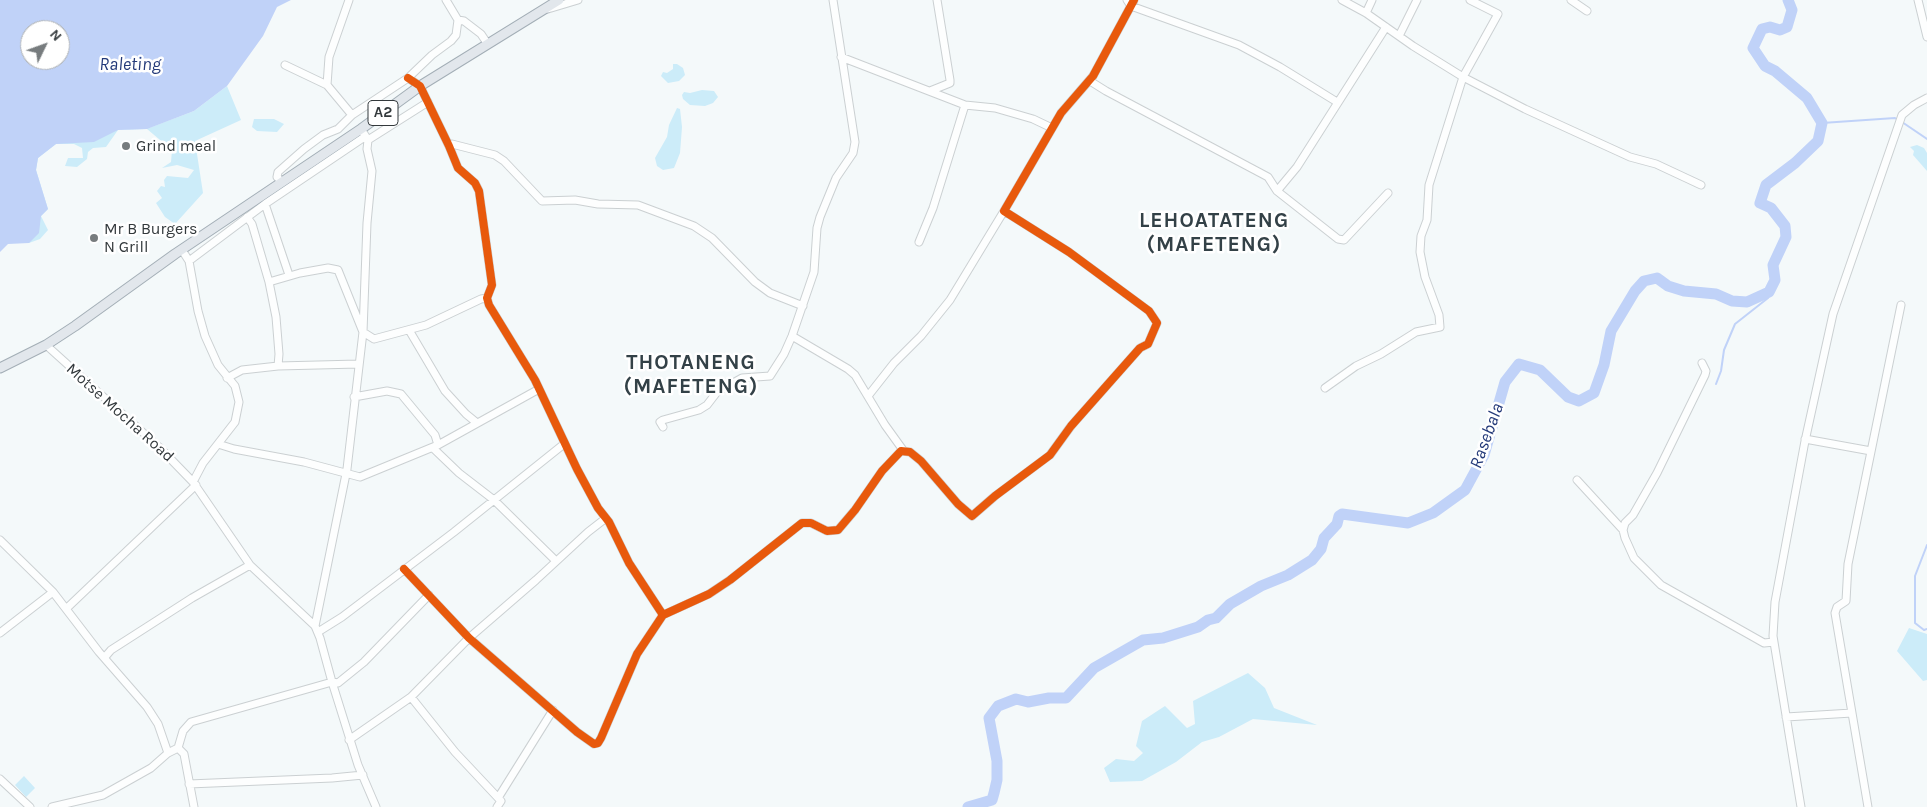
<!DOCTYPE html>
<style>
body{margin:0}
#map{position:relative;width:1927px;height:807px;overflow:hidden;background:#f4f9fa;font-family:Karla,sans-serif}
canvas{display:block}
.north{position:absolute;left:20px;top:20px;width:50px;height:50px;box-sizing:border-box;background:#fff;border:1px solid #adb0b1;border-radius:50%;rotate:48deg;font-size:14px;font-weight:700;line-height:20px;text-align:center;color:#33393c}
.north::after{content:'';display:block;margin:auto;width:18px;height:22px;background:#777c7e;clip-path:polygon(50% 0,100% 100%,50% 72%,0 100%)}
</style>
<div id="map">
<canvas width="1927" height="807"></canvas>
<div class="north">N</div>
</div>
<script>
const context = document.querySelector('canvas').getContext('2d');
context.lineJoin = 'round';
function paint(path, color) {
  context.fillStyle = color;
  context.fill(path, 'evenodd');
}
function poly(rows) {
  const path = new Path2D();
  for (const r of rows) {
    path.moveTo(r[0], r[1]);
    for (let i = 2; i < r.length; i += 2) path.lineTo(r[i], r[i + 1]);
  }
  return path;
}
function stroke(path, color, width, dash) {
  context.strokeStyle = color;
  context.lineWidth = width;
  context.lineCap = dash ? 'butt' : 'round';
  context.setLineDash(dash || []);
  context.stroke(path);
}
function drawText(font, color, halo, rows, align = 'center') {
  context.font = font + ' Karla,sans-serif';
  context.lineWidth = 5;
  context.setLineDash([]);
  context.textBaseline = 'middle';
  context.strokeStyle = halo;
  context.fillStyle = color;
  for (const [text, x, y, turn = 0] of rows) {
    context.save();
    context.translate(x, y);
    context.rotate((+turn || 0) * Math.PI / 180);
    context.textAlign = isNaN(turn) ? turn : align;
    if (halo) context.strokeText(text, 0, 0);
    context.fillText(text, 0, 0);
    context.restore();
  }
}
const green = poly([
 [673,64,677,64,683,68,685,75,679,81,668,83,661,76,663,72,667,73,673,69],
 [227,86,241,120,195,141,203,193,175,224,165,217,156,203,162,198,157,191,161,186,165,187,164,180,167,176,188,178,194,170,177,165,162,168,171,162,172,150,147,129,118,130,106,147,93,148,88,152,87,159,77,167,65,166,68,158,83,158,82,148,74,144,56,144,38,158,36,170,48,209,41,216,48,230,40,239,29,243,13,239,11,135,149,128,194,111],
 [702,90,714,91,718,97,713,103,705,106,690,105,683,99,682,95,684,92,690,93],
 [677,108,680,109,682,127,680,153,674,168,663,170,657,166,655,158,667,137,669,125],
 [254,119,274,119,284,124,277,132,257,131,252,127],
 [1917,145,1924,148,1927,153,1927,171,1913,155,1914,151,1910,147],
 [1909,628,1927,634,1927,680,1923,681,1897,651],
 [1248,673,1265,688,1274,708,1317,725,1253,719,1219,737,1202,742,1176,762,1142,781,1110,782,1104,768,1116,759,1134,761,1143,753,1136,746,1142,721,1165,706,1187,728,1195,724,1193,701],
 [24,776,35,788,26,797,15,785]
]);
const water = poly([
 [0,0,291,0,277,7,263,36,227,86,194,111,147,129,118,130,94,142,56,144,38,158,36,170,48,209,41,216,39,233,29,243,8,244,0,252],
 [30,30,60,30,60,60,30,60]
]);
const stream = poly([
 [1902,122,1927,139],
 [1822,123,1895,118,1898,120],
 [1716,384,1721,371,1724,350,1735,324,1768,298,1769,292],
 [1927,545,1915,576,1915,623,1924,630,1927,629]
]);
const river = poly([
 [968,807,992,800,994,793,997,780,997,761,989,718,998,706,1016,699,1028,702,1049,698,1066,698,1094,668,1143,640,1163,638,1198,627,1208,620,1216,618,1230,604,1261,586,1288,575,1312,560,1321,549,1324,538,1337,524,1339,516,1342,514,1408,523,1433,513,1465,490,1484,455,1505,382,1519,364,1540,370,1568,397,1579,401,1594,393,1604,365,1611,331,1635,291,1644,281,1657,278,1668,286,1684,291,1716,294,1732,301,1747,302,1769,292,1775,280,1773,265,1786,237,1785,226,1771,208,1760,203,1766,185,1795,163,1818,141,1822,123,1807,98,1775,71,1765,66,1753,48,1762,29,1770,27,1780,30,1787,27,1792,10,1788,0]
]);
const minor = poly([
 [349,0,329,57,327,85,352,115],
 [446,0,458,20,464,21,481,34,487,43],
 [1127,0,1131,6,1239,45,1280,67,1337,102],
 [1342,0,1366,13,1413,46,1463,77,1525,109,1630,157,1656,164,1701,185],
 [1571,0,1587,11],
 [1918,0,1927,37],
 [548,9,578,0],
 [1366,13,1372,0],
 [1399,36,1417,0],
 [841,57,965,105,995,108,1033,119,1052,128],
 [285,65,327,85],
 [1090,81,1106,91,1268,177,1277,191,1338,239,1344,240,1388,193],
 [930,91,950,83,950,80,937,0],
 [449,146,452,144,495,155,504,161,542,201,575,200,598,204,638,205,694,226,712,238,755,282,770,293,803,306],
 [282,182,277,177,278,172,304,149,323,135,338,129,352,115,408,78,432,55,451,41,456,35,458,20],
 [1277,191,1297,167,1386,27],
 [265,204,289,275],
 [247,217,252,224,269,282,276,317,279,354,278,366],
 [919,242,933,208,965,105],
 [182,250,189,261,198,311,205,336,218,365,235,386,239,402,235,422,203,463,193,482],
 [189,261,265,204,363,138,368,140,428,102],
 [269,282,300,273,328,268,338,270,363,332,374,339,426,325,481,299,487,298],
 [409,330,445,391,466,414,477,423],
 [792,336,848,369,855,375,885,425,903,450],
 [46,345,159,447,193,482,250,565,315,626,320,638,332,682,191,722,183,731,178,748,168,753,151,768,103,795,52,807],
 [1702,363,1706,371,1705,375,1657,473,1633,515,1625,523,1623,530,1625,538,1634,558,1661,585,1764,643,1774,642],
 [227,378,242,370,278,366,358,364],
 [1325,388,1356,366,1381,354,1416,332,1440,327,1439,315,1425,277,1420,252,1421,236,1427,220,1429,185,1463,77,1498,14,1470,0],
 [868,396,894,363,921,336,950,300,1004,211],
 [354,397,387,391,401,394,435,435,438,445],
 [663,427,660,422,663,420,699,410,707,405,717,392,742,378,770,376,784,354,792,336,814,272,817,228,820,217,836,178,853,153,855,142,833,0],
 [1805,439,1871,451],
 [218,444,234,449,304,462,360,477,438,445,539,389],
 [433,448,459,473,494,500,556,561],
 [1577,480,1623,530],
 [0,540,53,592,99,652,147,707,158,724,168,753],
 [404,569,469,638,577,732,594,744,598,743,601,738,637,654,663,615,629,563,609,522,598,508,577,469,535,380,489,305,487,298,492,285,479,191,475,183,458,168,449,146,420,86,408,78],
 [67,608,196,485],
 [663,615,709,594,730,580,802,523,811,523,827,531,838,530,855,510,882,471,901,451,910,452,921,461,958,504,972,516,995,496,1050,455,1071,426,1140,348,1148,344,1157,323,1149,311,1069,252,1004,211,1061,113,1093,76,1134,0],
 [315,626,347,469,363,332,367,223,372,171,367,149,368,140,361,129],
 [318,632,342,617,454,532,564,444],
 [0,633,53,592],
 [105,657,111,650,192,598,250,565],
 [411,697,455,752,501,801,497,807],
 [1786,717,1852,713],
 [349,740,411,697,469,638,536,580,588,532,606,518],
 [178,748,184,754,194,807],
 [0,779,30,807],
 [189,784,332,778,363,775],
 [498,798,553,710],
 [376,807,358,765,332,682,338,683,364,662,429,595],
 [1801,807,1773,636,1775,602,1805,441,1833,314,1902,115,1914,105,1927,98],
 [1868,807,1835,613,1837,607,1846,601,1848,564,1901,305]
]);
const major = poly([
 [0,368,46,345,75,326,175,254,361,129,420,86,559,0]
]);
const cycleway = poly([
 [404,569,469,638,577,732,594,744,598,743,601,738,637,654,663,615,629,563,609,522,598,508,577,469,535,380,489,305,487,298,492,285,479,191,475,183,458,168,449,146,420,86,408,78],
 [663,615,709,594,730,580,802,523,811,523,827,531,838,530,855,510,882,471,901,451,910,452,921,461,958,504,972,516,995,496,1050,455,1071,426,1140,348,1148,344,1157,323,1149,311,1069,252,1004,211,1061,113,1093,76,1134,0]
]);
const markers = [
 [126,146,5,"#777c7e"],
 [94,238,5,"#777c7e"]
];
const shields = [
 [383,113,30]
];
const shieldNames = [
 ["A2",383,113]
];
const poiNames = [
 ["Grind meal",136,146],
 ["Mr B Burgers",104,229],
 ["N Grill",104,247]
];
const streetNames = [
 ["Motse Mocha Road",120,413,42]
];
const waterNames = [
 ["Raleting",130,65],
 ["Rasebala",1487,436,-70]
];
const districtNames = [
 ["LEHOATATENG",1214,221],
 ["(MAFETENG)",1214,245],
 ["THOTANENG",691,363],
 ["(MAFETENG)",691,387]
];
paint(green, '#ccecf9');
paint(water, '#c0d2f8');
stroke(stream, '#c0d2f8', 2);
stroke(river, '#c0d2f8', 11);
stroke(minor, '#cbd0d2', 9);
stroke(major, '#a3aeb6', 11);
stroke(minor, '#fdfefe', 7);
stroke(major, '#e2e7ec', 9);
stroke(cycleway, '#e8590c', 8);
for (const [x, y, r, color] of markers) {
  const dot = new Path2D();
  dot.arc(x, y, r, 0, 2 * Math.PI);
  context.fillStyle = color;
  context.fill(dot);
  stroke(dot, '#fff', 2);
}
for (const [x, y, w] of shields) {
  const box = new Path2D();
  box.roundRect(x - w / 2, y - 12.5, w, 25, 4);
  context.fillStyle = '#fff';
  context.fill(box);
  stroke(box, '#33393c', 1);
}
drawText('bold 15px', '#33393c', null, shieldNames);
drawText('16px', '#33393c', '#fff', poiNames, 'left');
drawText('16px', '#33393c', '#fff', streetNames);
drawText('italic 18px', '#243a79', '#fff', waterNames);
context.letterSpacing = '1px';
drawText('bold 21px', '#334147', '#fff', districtNames);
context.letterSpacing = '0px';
</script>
